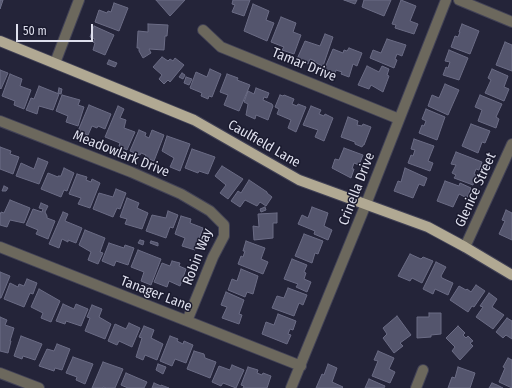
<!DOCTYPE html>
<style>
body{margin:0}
#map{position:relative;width:512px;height:388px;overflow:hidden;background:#242439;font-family:"Fira Sans Condensed",sans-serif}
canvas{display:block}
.scale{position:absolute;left:16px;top:24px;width:77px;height:18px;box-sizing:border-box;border:2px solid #dedfed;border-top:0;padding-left:5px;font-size:12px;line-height:14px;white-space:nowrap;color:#dedfed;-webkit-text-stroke:3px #1b1b2f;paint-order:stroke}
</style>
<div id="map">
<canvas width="512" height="388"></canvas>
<div class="scale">50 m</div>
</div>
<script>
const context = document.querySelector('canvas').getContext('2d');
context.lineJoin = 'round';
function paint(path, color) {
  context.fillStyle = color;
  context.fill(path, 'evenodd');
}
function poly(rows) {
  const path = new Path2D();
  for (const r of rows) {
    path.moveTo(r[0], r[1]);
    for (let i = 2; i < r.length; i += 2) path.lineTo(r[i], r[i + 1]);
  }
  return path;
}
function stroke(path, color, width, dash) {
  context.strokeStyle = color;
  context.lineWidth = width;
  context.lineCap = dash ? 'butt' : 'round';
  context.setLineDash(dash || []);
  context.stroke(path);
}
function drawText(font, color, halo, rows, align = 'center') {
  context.font = font + ' "Fira Sans Condensed",sans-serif';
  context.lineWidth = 3;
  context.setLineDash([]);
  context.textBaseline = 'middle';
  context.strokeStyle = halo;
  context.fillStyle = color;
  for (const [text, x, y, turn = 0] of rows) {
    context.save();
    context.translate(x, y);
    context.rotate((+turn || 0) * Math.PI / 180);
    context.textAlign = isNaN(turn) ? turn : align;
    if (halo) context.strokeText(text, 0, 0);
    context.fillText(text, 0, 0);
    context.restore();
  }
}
const building = poly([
 [0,0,3,0,0,9,0,0],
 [156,0,185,0,170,16,156,0],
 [233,0,250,0,244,16,232,12,235,5,232,4,233,0],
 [344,0,357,0,355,4,344,0],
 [364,0,391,0,384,16,362,7,364,0],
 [401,0,416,6,410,21,418,24,414,34,395,28,396,25,392,24,401,0],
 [114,3,128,8,119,31,95,22,99,10,107,13,108,11,111,12,114,3],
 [253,4,269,11,266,20,274,23,267,41,244,31,253,4],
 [281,17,296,23,293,32,301,35,294,54,282,50,284,47,271,42,281,17],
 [148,24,168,25,167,36,165,36,164,50,149,49,151,53,143,58,139,51,139,48,137,48,138,31,148,32,148,24],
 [462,24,479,31,470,54,451,47,455,36,458,37,460,32,459,32,462,24],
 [94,26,114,35,105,55,93,50,95,43,93,42,95,39,90,37,94,26],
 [325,34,333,37,323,66,314,62,315,61,310,59,308,64,297,59,305,41,320,46,325,34],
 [387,39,406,45,402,56,397,54,395,59,397,60,394,68,370,58,373,50,381,53,387,39],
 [505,42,512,45,512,71,496,65,505,42],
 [349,48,362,53,357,66,353,64,349,77,341,74,342,72,336,70,335,74,324,70,333,49,343,53,344,50,347,51,349,48],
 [449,50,468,58,459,80,443,75,446,67,448,68,450,62,445,61,449,50],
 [162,57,168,61,170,59,173,61,175,58,184,65,170,82,168,80,164,84,159,79,162,75,153,67,162,57],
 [109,60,117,63,115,67,107,64,109,60],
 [367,66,379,72,382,66,389,69,387,75,389,76,383,92,371,85,369,89,358,85,367,66],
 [210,69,221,74,212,97,209,96,208,99,201,96,202,93,190,88,196,72,207,77,210,69],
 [492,69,508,76,504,87,509,89,504,101,485,93,491,80,488,78,492,69],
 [0,70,8,73,1,89,0,88,0,70],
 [182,73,185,75,183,79,179,77,182,73],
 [10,74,22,79,20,86,31,90,24,109,14,105,15,101,2,96,10,74],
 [227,74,238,78,237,80,250,85,239,111,224,105,228,95,220,92,227,74],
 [186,77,192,79,189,85,184,83,186,77],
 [445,84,459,90,448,115,428,106,432,95,439,98,445,84],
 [39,86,59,94,53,110,39,106,37,114,26,110,31,98,34,99,39,86],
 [59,88,62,89,61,94,58,93,59,88],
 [256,88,269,93,267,98,264,97,263,100,272,104,273,106,268,120,256,115,255,119,246,115,248,104,244,102,248,91,254,94,256,88],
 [62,95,80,100,78,105,84,107,78,126,66,122,68,116,56,111,62,95],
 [280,95,283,96,284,95,294,99,292,104,297,106,298,104,306,107,296,132,288,128,291,120,277,114,279,109,275,107,280,95],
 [480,95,502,104,496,117,499,119,496,128,478,121,482,110,475,107,480,95],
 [89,105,111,114,105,129,98,126,97,128,92,126,88,135,78,131,89,105],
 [118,106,124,109,120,118,126,120,124,128,135,132,127,150,119,146,120,143,105,137,118,106],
 [311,106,321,110,319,114,324,116,325,114,333,118,324,141,315,137,318,130,303,125,311,106],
 [426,109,445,117,437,140,419,133,422,125,424,126,426,121,422,119,426,109],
 [348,117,358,121,357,125,362,126,363,124,371,127,364,145,363,145,362,147,355,144,355,142,341,137,348,117],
 [471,124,490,131,485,143,482,142,478,153,462,146,471,124],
 [139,130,146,133,145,136,149,138,152,130,164,135,154,161,145,157,146,155,141,153,140,155,130,151,139,130],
 [167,136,190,144,180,171,170,167,174,158,162,151,167,136],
 [414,139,434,146,428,161,433,163,430,171,408,163,411,155,413,156,415,150,411,149,414,139],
 [0,147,11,151,10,154,19,157,13,174,0,169,0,147],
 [344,148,363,155,359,165,354,163,352,169,354,169,351,178,332,168,335,159,339,160,344,148],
 [192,149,215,157,208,174,199,171,198,173,185,168,192,149],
 [456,152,482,162,479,170,476,169,474,174,476,175,473,185,454,178,456,175,452,173,456,165,451,164,456,152],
 [38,158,48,162,39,184,16,176,21,163,34,169,38,158],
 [222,166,243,179,228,199,220,193,226,185,215,176,222,166],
 [64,168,74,173,67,191,64,190,61,197,41,189,48,173,58,177,58,176,61,176,64,168],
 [405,168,427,178,424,186,419,184,413,198,394,191,398,181,401,182,405,168],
 [77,174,87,177,86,180,91,182,92,179,100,183,90,208,78,204,81,198,69,194,77,174],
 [249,180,267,192,267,193,272,197,266,206,260,202,257,206,245,200,240,207,231,201,238,191,241,193,249,180],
 [445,181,459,186,460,183,471,188,467,198,459,194,453,207,437,201,445,181],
 [4,186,8,188,6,191,2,191,4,186],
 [116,189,126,193,120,209,117,208,113,217,93,209,99,193,113,197,116,189],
 [127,198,139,203,137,208,148,213,142,229,125,224,127,219,120,217,127,198],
 [10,200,30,208,24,223,10,220,7,227,0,225,0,215,1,212,4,213,10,200],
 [41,203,48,206,45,212,47,216,47,218,55,221,48,239,36,234,38,230,26,225,33,209,42,212,43,209,39,208,41,203],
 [265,207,266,210,261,212,260,209,265,207],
 [312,207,328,213,324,226,332,230,328,240,314,234,315,231,298,224,302,215,308,218,312,207],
 [506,210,512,213,512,240,499,234,505,221,502,220,506,210],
 [168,211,178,215,173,228,170,227,166,238,146,231,152,215,166,218,168,211],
 [63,212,68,214,65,221,82,228,76,243,68,240,68,242,62,239,59,248,49,244,63,212],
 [277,213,277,223,273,223,273,238,254,240,253,226,259,227,258,214,277,213],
 [181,216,191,219,190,223,203,228,195,250,182,246,185,238,175,234,181,216],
 [85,230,105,238,100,252,103,253,98,264,88,260,91,252,79,245,85,230],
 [304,234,323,241,318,254,315,253,312,263,295,256,304,234],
 [140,240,144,241,143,245,138,243,140,240],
 [151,241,158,243,158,246,150,243,151,241],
 [246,241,265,248,261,259,268,262,263,274,238,264,241,256,243,257,245,251,243,251,246,241],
 [109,243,124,248,125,245,134,248,128,265,116,261,114,266,102,261,109,243],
 [138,250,161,259,151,285,141,281,144,272,131,267,138,250],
 [410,254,421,259,423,257,433,261,422,283,412,278,410,281,398,276,410,254],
 [292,259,307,265,304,272,306,273,304,279,311,282,307,292,296,287,298,284,284,279,292,259],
 [172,261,180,263,179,266,186,269,180,286,169,281,167,287,154,282,162,263,170,266,172,261],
 [436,262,446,267,441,276,442,278,453,283,448,295,435,289,433,294,423,289,436,262],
 [241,269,258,276,253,294,247,292,245,297,228,290,232,279,237,281,241,269],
 [0,272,10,276,1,298,0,298,0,272],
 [27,279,37,283,33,294,30,293,24,307,4,299,10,283,18,287,19,284,24,286,27,279],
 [476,285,485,291,474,307,472,306,468,312,450,300,459,286,466,290,467,289,471,292,476,285],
 [288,288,307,295,303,305,299,303,294,316,272,308,277,296,284,298,288,288],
 [39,289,60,301,51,322,41,318,43,313,31,307,39,289],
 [226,292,244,300,239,314,242,315,239,324,222,318,227,307,221,305,226,292],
 [489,293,497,299,492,307,504,315,493,329,476,317,483,307,480,306,489,293],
 [63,304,74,309,76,304,88,309,81,326,66,321,65,324,56,321,63,304],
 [92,305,102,309,99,317,111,324,105,339,85,331,90,318,87,317,92,305],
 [429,313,441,313,441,334,431,335,431,337,417,338,417,317,429,317,429,313],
 [278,314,296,321,293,330,290,329,288,334,291,335,287,344,262,334,266,322,274,325,278,314],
 [397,316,411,335,400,343,403,346,394,353,383,338,387,334,383,328,397,316],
 [0,317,7,320,5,325,14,328,10,341,11,341,8,353,0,351,0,317],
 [507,318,512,321,512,339,506,335,503,338,496,332,507,318],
 [129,323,140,328,132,347,119,341,117,345,108,341,115,324,126,329,129,323],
 [144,326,154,330,151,338,163,344,157,360,145,355,143,360,136,357,142,338,139,337,144,326],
 [458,326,465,333,463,335,466,338,468,336,473,341,470,343,473,346,460,360,452,351,455,347,446,338,458,326],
 [21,336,42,344,35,360,23,356,22,359,14,356,21,336],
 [170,336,178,339,177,341,183,344,184,341,193,345,186,363,175,359,172,366,160,361,170,336],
 [57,344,70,349,62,370,55,368,54,371,39,366,47,349,54,351,57,344],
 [194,351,204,354,205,358,216,362,210,378,187,369,194,351],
 [378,351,394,358,389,369,395,372,390,383,372,376,378,361,374,360,378,351],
 [73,357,93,364,85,384,76,380,77,377,66,373,73,357],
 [508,358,512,360,512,388,499,382,505,368,503,367,508,358],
 [103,362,123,369,115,388,107,388,103,387,103,388,92,388,103,362],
 [158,364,166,367,163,374,156,370,158,364],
 [328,364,337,368,332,382,343,387,342,388,316,388,322,374,324,375,328,364],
 [232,365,244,370,236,388,223,383,221,386,212,382,219,366,230,370,232,365],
 [248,367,258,370,257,373,262,375,263,373,271,376,267,388,243,388,244,386,241,385,248,367],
 [458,367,475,373,470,388,448,388,452,377,455,378,458,367],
 [126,373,147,382,144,388,128,388,121,385,126,373],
 [369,379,385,386,384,388,365,388,369,379],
 [154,383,161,386,161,385,169,388,152,388,154,383],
 [492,383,497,385,503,388,489,388,492,383]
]);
const minor = poly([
 [459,0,512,22],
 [203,30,221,47,399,119],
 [55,63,79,0],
 [0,121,131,172,181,194,210,211,224,225,224,236,213,257,187,321],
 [0,247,301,366],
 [465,247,512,144],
 [0,373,39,388],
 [291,388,366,204,446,0],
 [416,388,423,370]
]);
const major = poly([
 [0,41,194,120,299,180,428,227,465,247,512,275]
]);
const streetNames = [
 ["Tamar Drive",304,65,22],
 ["Caulfield Lane",264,144,30],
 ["Meadowlark Drive",121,154,22],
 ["Crinella Drive",357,189,-69],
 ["Glenice Street",476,190,-66],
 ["Robin Way",198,257,-69],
 ["Tanager Lane",156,294,21]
];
paint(building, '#54556d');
stroke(building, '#6b6c85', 1);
stroke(minor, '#424256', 12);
stroke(major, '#424256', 12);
stroke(minor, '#6c685d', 10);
stroke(major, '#b1a993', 10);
drawText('14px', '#dedfed', '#1b1b2f', streetNames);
</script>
